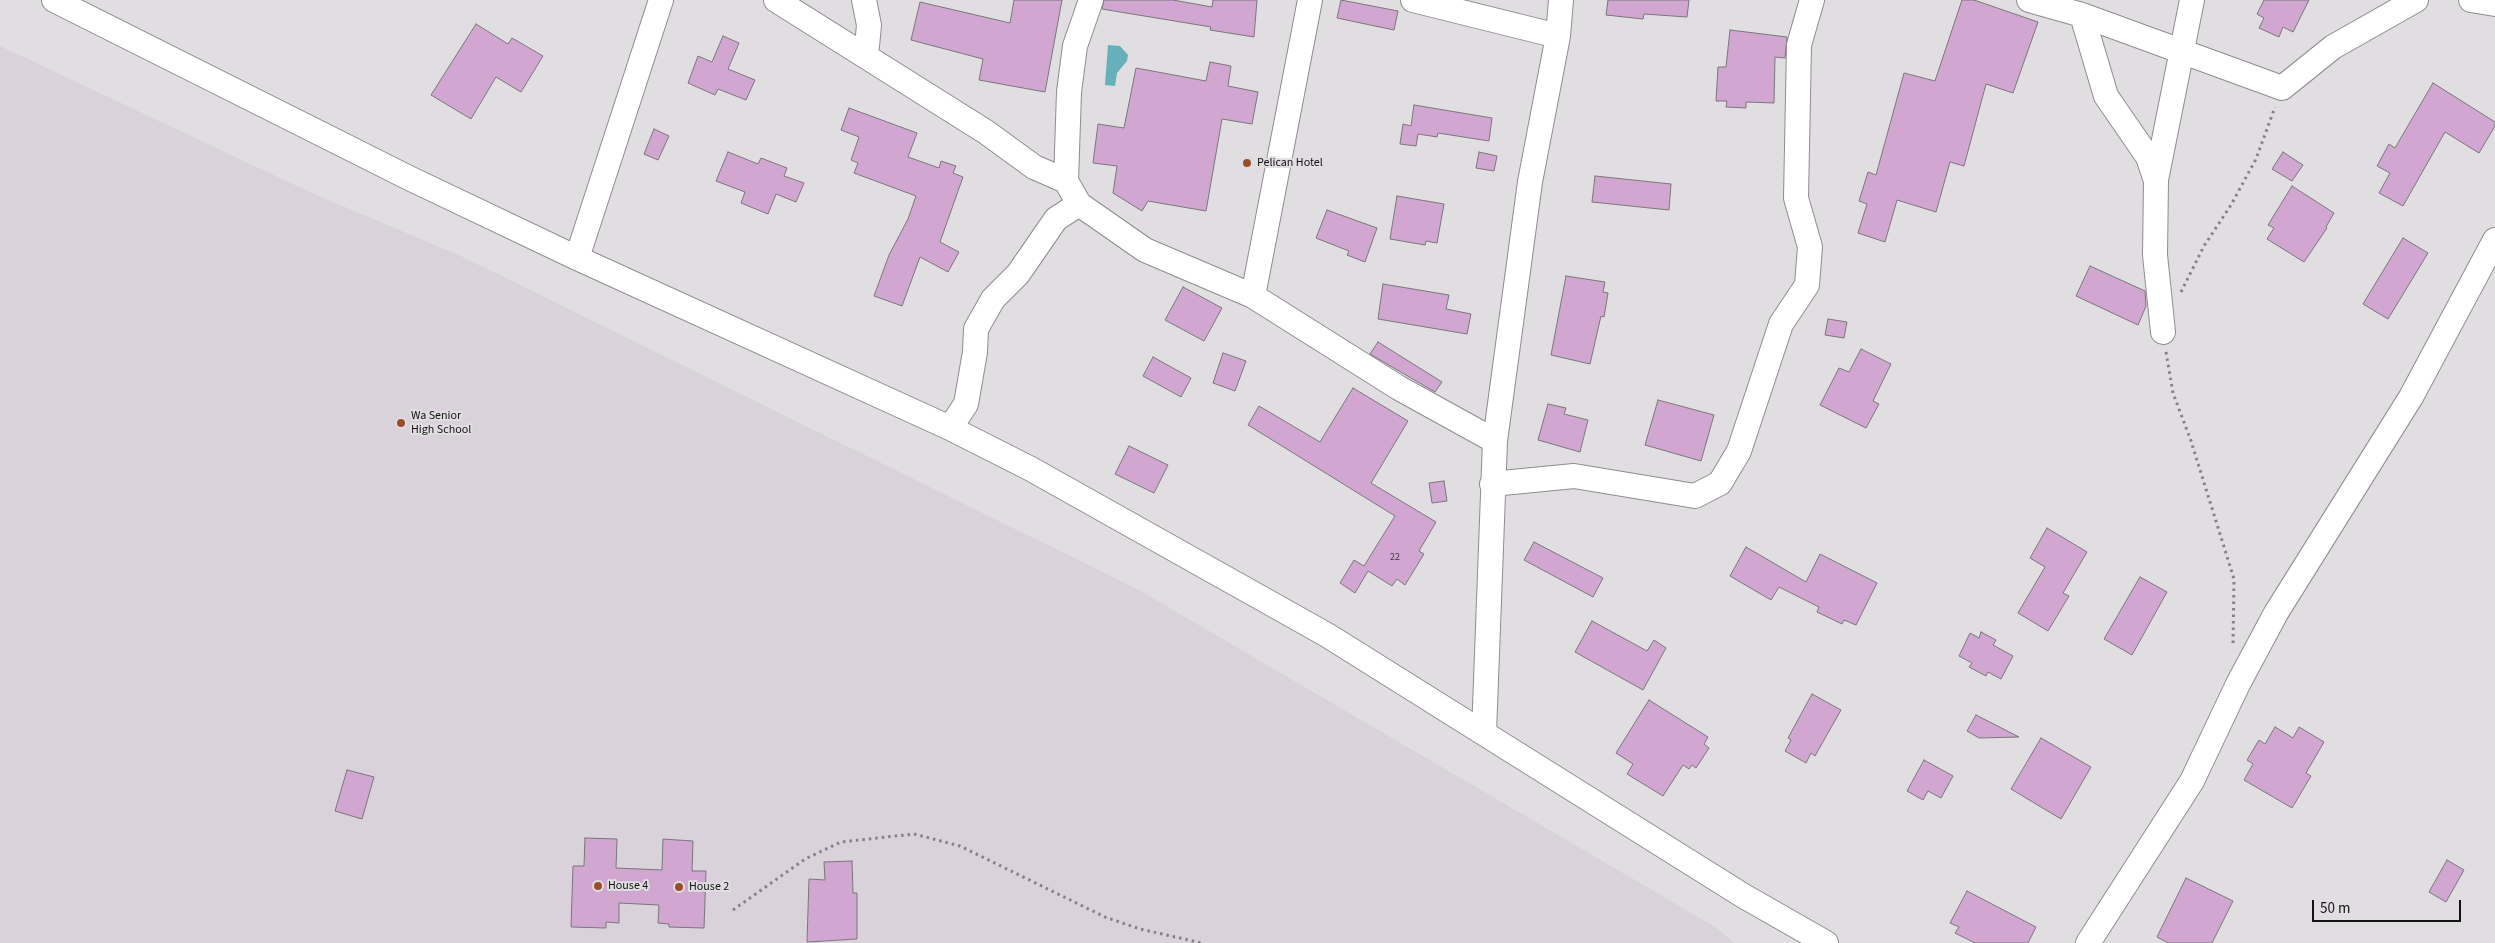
<!DOCTYPE html>
<style>
body{margin:0}
#map{position:relative;width:2495px;height:943px;overflow:hidden;background:#e1dee1;font-family:"Source Sans 3",sans-serif}
canvas{display:block}
.scale{position:absolute;left:2312px;top:900px;width:149px;height:22px;box-sizing:border-box;border:2px solid #141314;border-top:0;padding-left:6px;font-size:15px;line-height:18px;white-space:nowrap;color:#141314;-webkit-text-stroke:4px #e1dee1;paint-order:stroke}
</style>
<div id="map">
<canvas width="2495" height="943"></canvas>
<div class="scale">50 m</div>
</div>
<script>
const context = document.querySelector('canvas').getContext('2d');
context.lineJoin = 'round';
function paint(path, color) {
  context.fillStyle = color;
  context.fill(path, 'evenodd');
}
function poly(rows) {
  const path = new Path2D();
  for (const r of rows) {
    path.moveTo(r[0], r[1]);
    for (let i = 2; i < r.length; i += 2) path.lineTo(r[i], r[i + 1]);
  }
  return path;
}
function stroke(path, color, width, dash) {
  context.strokeStyle = color;
  context.lineWidth = width;
  context.lineCap = dash ? 'butt' : 'round';
  context.setLineDash(dash || []);
  context.stroke(path);
}
function drawText(font, color, halo, rows, align = 'center') {
  context.font = font + ' "Source Sans 3",sans-serif';
  context.lineWidth = 4;
  context.setLineDash([]);
  context.textBaseline = 'middle';
  context.strokeStyle = halo;
  context.fillStyle = color;
  for (const [text, x, y, turn = 0] of rows) {
    context.save();
    context.translate(x, y);
    context.rotate((+turn || 0) * Math.PI / 180);
    context.textAlign = isNaN(turn) ? turn : align;
    if (halo) context.strokeText(text, 0, 0);
    context.fillText(text, 0, 0);
    context.restore();
  }
}
const built = poly([
 [0,46,312,193,463,257,1139,590,1717,928,1734,943,0,943]
]);
const water = poly([
 [1108,45,1120,46,1128,55,1127,61,1117,73,1115,86,1105,85]
]);
const building = poly([
 [1014,0,1062,0,1045,92,979,80,983,59,911,40,920,2,1010,23,1014,0],
 [1104,0,1173,0,1212,7,1213,0,1257,0,1254,37,1210,30,1211,27,1102,9,1104,0],
 [1341,0,1398,11,1394,30,1337,18,1341,0],
 [1608,0,1689,0,1687,17,1644,14,1643,19,1606,15,1608,0],
 [1962,0,1974,0,2038,22,2013,93,1986,84,1964,166,1950,162,1936,212,1897,200,1885,242,1858,233,1867,204,1859,201,1868,172,1876,175,1904,73,1935,81,1962,0],
 [2264,0,2309,0,2293,32,2283,27,2279,37,2259,28,2264,18,2257,14,2264,0],
 [476,24,508,44,512,38,543,56,521,92,496,77,471,119,431,95,476,24],
 [1730,30,1787,37,1785,58,1775,57,1774,103,1746,102,1746,108,1726,107,1727,101,1716,101,1718,67,1726,67,1730,30],
 [723,36,739,43,728,69,755,80,746,100,718,89,715,95,688,83,698,56,712,62,723,36],
 [1210,62,1231,66,1228,86,1258,92,1252,124,1222,119,1206,211,1148,201,1142,211,1113,193,1117,166,1093,163,1098,124,1124,128,1136,68,1206,81,1210,62],
 [2433,83,2495,122,2495,126,2479,153,2445,132,2403,206,2379,193,2390,173,2377,166,2389,144,2395,148,2433,83],
 [1414,105,1492,118,1489,141,1438,133,1437,137,1418,134,1416,146,1400,144,1403,124,1411,126,1414,105],
 [849,108,917,133,908,157,939,168,941,161,956,166,953,173,963,177,940,242,959,252,948,272,920,257,902,306,874,296,889,255,908,219,916,196,854,173,858,163,851,160,859,137,841,130,849,108],
 [654,129,669,136,658,160,644,154,654,129],
 [728,152,758,164,761,158,787,168,784,176,804,183,796,202,776,194,768,214,741,203,745,192,716,181,728,152],
 [1479,152,1497,156,1494,171,1476,168,1479,152],
 [2283,152,2303,165,2292,181,2272,169,2283,152],
 [1595,176,1671,184,1669,210,1592,202,1595,176],
 [2292,186,2334,213,2326,227,2327,228,2304,262,2267,239,2274,228,2268,225,2292,186],
 [1397,196,1444,204,1437,243,1426,241,1425,245,1390,239,1397,196],
 [1327,210,1377,228,1365,262,1347,255,1349,251,1316,238,1327,210],
 [2403,238,2428,253,2388,319,2363,304,2403,238],
 [2090,266,2145,291,2146,306,2138,325,2076,296,2090,266],
 [1566,276,1605,282,1603,292,1608,293,1604,317,1601,316,1590,364,1551,355,1566,276],
 [1383,284,1449,295,1446,309,1471,314,1467,334,1378,319,1383,284],
 [1183,287,1222,308,1204,341,1165,320,1183,287],
 [1828,319,1847,322,1844,338,1825,335,1828,319],
 [1378,342,1442,382,1435,392,1370,354,1378,342],
 [1861,349,1891,364,1873,401,1879,404,1866,428,1820,405,1839,368,1849,372,1861,349],
 [1223,353,1246,361,1235,391,1213,383,1223,353],
 [1153,357,1191,378,1181,397,1143,376,1153,357],
 [1353,388,1408,421,1371,483,1436,522,1419,551,1424,554,1405,585,1397,579,1392,586,1368,571,1355,593,1340,583,1354,560,1364,566,1395,516,1248,425,1259,406,1320,442,1353,388],
 [1658,400,1714,415,1701,461,1645,445,1658,400],
 [1548,404,1566,408,1564,414,1588,420,1580,452,1538,440,1548,404],
 [1129,446,1168,465,1154,493,1115,474,1129,446],
 [1444,481,1447,501,1432,503,1429,483,1444,481],
 [2047,528,2087,552,2063,593,2069,596,2048,631,2018,613,2045,567,2030,558,2047,528],
 [1534,542,1603,578,1593,597,1524,560,1534,542],
 [1746,547,1806,582,1820,554,1877,583,1856,625,1844,620,1842,624,1817,612,1819,607,1779,587,1771,600,1730,576,1746,547],
 [2140,577,2167,592,2132,655,2104,639,2140,577],
 [1592,621,1647,651,1654,640,1666,648,1643,690,1575,652,1592,621],
 [1981,632,1996,640,1993,645,2013,656,2001,679,1988,672,1986,676,1969,667,1972,663,1959,656,1970,633,1979,638,1981,632],
 [1812,694,1841,710,1815,756,1811,753,1806,763,1785,751,1791,740,1788,738,1812,694],
 [1649,700,1708,737,1704,744,1709,748,1696,768,1692,765,1689,769,1683,765,1663,796,1627,774,1633,764,1616,753,1649,700],
 [1976,715,2019,737,1979,738,1967,731,1976,715],
 [2275,727,2293,738,2299,727,2324,742,2306,773,2311,776,2292,808,2244,780,2253,764,2247,760,2259,740,2265,744,2275,727],
 [2041,738,2091,767,2061,819,2011,789,2041,738],
 [1924,760,1953,776,1941,798,1928,791,1923,800,1907,791,1924,760],
 [347,770,374,777,362,819,335,811,347,770],
 [585,838,617,839,616,868,662,870,663,839,693,841,692,871,706,871,704,928,669,927,669,924,658,923,659,905,619,903,619,923,606,922,606,928,571,927,573,866,584,866,585,838],
 [2447,860,2464,870,2446,902,2429,892,2447,860],
 [852,861,853,893,857,893,857,939,807,942,809,879,825,880,824,862,852,861],
 [2186,878,2233,901,2212,943,2168,943,2157,937,2186,878],
 [1967,891,2036,927,2028,943,1975,943,1955,933,1959,927,1950,923,1967,891]
]);
const path = poly([
 [2181,292,2204,246,2231,205,2256,159,2275,107],
 [2166,352,2173,393,2191,441,2234,579,2233,647],
 [733,910,805,859,841,842,914,834,960,846,1105,917,1140,929,1202,943]
]);
const minor = poly([
 [54,0,409,178,577,258,950,428,1031,469,1327,635,1742,895,1826,943],
 [776,0,986,132,1034,167,1066,181,1079,204,1145,250,1253,296,1399,388,1495,441],
 [1413,0,1558,36],
 [2029,0,2082,15,2282,88,2333,47,2416,0],
 [2471,0,2495,4],
 [2082,15,2106,96,2148,157,2156,181,2155,255,2163,332],
 [862,54,867,46,869,25,864,0],
 [2156,180,2192,0],
 [1066,181,1069,92,1075,46,1091,0],
 [577,258,661,0],
 [1253,296,1310,0],
 [950,428,966,404,975,352,976,329,993,299,1018,274,1056,219,1079,204],
 [1492,484,1574,476,1695,496,1720,483,1739,451,1781,324,1807,285,1810,247,1796,198,1799,45,1812,0],
 [1484,733,1495,441,1530,182,1558,36,1561,0],
 [2088,943,2192,781,2238,684,2276,613,2411,397,2495,240]
]);
const markers = [
 [1247,163,5,"#964f2a"],
 [401,423,5,"#964f2a"],
 [598,886,5,"#964f2a"],
 [679,887,5,"#964f2a"]
];
const numberNames = [
 ["22",1395,558]
];
const poiNames = [
 ["Pelican Hotel",1257,163],
 ["Wa Senior",411,416],
 ["High School",411,430],
 ["House 4",608,886],
 ["House 2",689,887]
];
paint(built, '#dad2db');
paint(water, '#65b0ba');
paint(building, '#d1a7d2');
stroke(building, '#797779', 1);
stroke(minor, '#8f8c8f', 26);
stroke(path, '#848284', 3, [2.5, 4]);
stroke(minor, '#fff', 24);
for (const [x, y, r, color] of markers) {
  const dot = new Path2D();
  dot.arc(x, y, r, 0, 2 * Math.PI);
  context.fillStyle = color;
  context.fill(dot);
  stroke(dot, '#e1dee1', 2);
}
drawText('10px', '#433844', null, numberNames);
drawText('12px', '#141314', '#e1dee1', poiNames, 'left');
</script>
